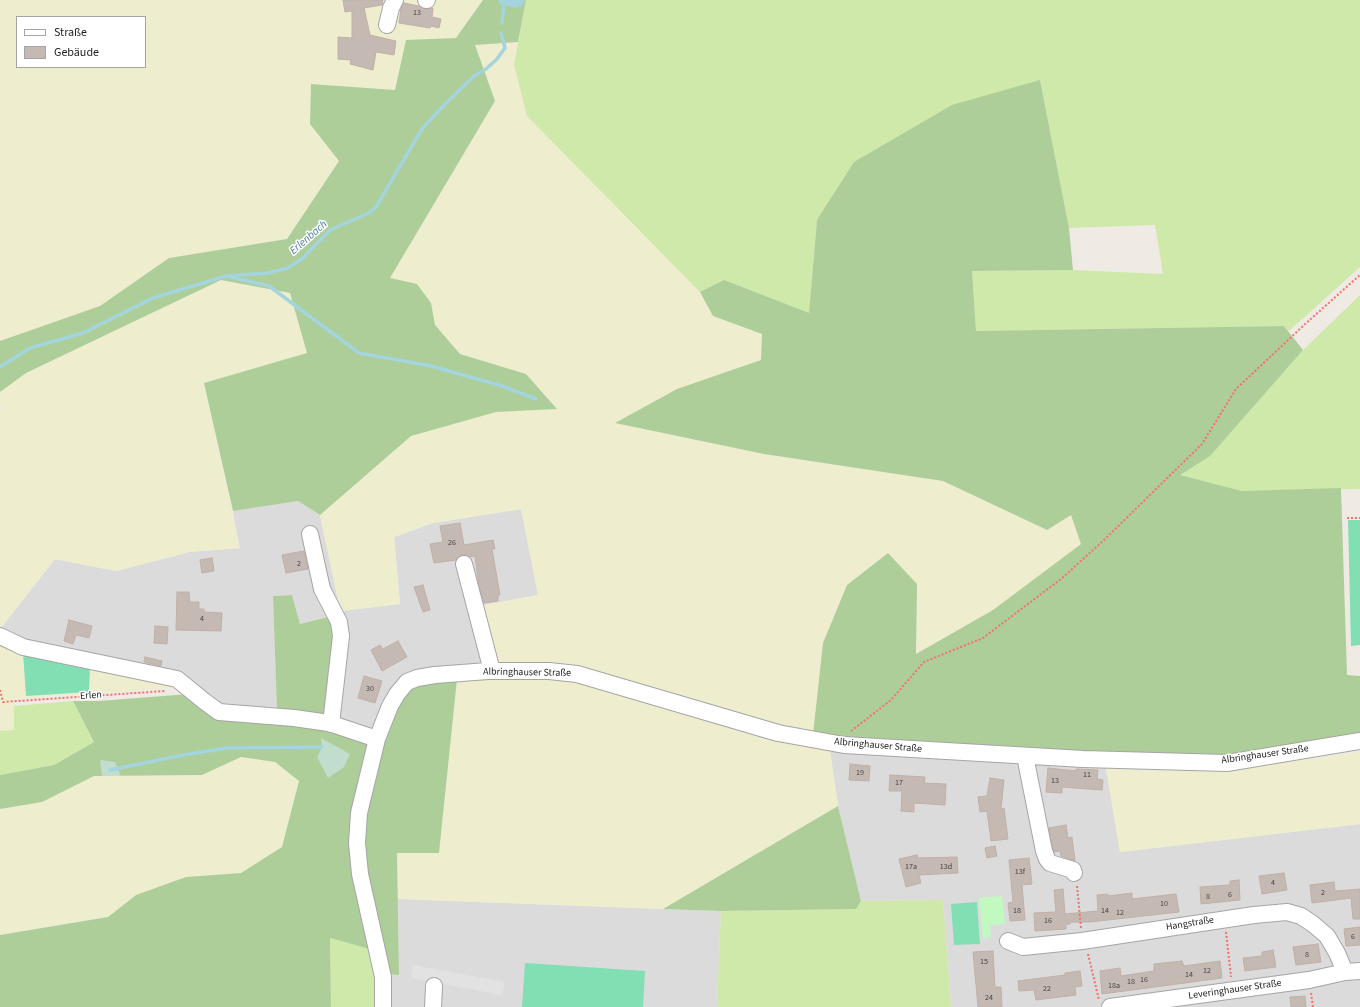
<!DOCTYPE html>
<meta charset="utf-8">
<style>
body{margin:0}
#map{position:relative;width:1360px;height:1007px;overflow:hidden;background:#efebe4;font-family:"Source Sans 3",sans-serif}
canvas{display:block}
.legend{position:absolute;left:16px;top:16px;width:130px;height:52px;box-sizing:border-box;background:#fff;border:1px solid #a5a5a5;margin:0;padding:5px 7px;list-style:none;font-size:12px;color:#1e1e1e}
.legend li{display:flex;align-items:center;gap:8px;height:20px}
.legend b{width:20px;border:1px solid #a5a5a5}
</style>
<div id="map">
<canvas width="1360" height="1007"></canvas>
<ul class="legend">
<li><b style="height:5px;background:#fff"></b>Straße</li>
<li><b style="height:11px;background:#c4bab3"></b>Gebäude</li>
</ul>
</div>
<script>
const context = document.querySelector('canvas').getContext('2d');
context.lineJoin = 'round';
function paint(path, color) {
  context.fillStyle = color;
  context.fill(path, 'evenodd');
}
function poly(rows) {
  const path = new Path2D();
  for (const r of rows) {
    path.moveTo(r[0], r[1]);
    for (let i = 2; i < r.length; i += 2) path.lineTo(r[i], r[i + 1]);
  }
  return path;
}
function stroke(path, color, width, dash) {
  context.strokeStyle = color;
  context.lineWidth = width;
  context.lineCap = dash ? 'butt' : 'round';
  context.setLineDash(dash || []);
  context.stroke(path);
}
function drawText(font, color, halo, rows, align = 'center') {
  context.font = font + ' "Source Sans 3",sans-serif';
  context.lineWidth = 3;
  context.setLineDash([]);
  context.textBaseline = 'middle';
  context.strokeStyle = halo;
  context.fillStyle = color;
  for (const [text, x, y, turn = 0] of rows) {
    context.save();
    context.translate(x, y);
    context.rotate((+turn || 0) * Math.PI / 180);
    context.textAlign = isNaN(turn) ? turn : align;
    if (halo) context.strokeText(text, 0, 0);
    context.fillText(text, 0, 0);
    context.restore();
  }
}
const residential = poly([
 [298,501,320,515,341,611,400,604,394,537,433,523,522,509,538,595,479,606,485,664,390,691,381,706,374,735,333,721,332,616,300,624,292,595,273,596,277,712,218,708,198,690,24,640,0,629,55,559,116,571,189,552,239,548,233,511],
 [830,751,1105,763,1120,852,1360,824,1360,1007,951,1007,943,900,861,901,838,806],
 [398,899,721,911,717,1007,387,1007,387,974,399,975]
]);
const farmland = poly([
 [0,0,483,0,456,38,406,40,395,90,311,84,310,124,339,161,287,239,169,258,100,306,0,341],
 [17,17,145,17,145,67,17,67],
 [518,42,514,65,527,116,700,292,713,316,762,334,761,360,677,389,615,423,764,454,943,481,1047,530,1071,515,1081,544,993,610,916,654,917,584,887,553,847,585,823,643,813,734,778,725,576,667,494,662,479,606,538,595,521,509,433,523,394,537,400,604,340,611,320,515,410,436,496,412,557,408,526,374,460,354,435,325,431,303,389,278,495,101,475,45],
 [221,280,290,293,307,353,204,383,240,548,189,552,116,571,55,559,0,629,0,411,2,410,0,405,0,392,26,373],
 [0,644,183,687,14,699,14,730,0,731],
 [502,678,575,680,775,738,830,751,838,806,663,909,398,899,397,852,439,853,457,679],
 [1360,752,1360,824,1120,852,1105,763,1233,769],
 [241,757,275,762,299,781,282,847,241,873,186,877,136,895,108,917,0,935,0,809,42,802,94,776,202,775]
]);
const grass = poly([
 [526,0,1360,0,1360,267,1289,331,1284,326,976,331,972,271,1073,270,1163,274,1155,225,1069,228,1040,80,817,220,809,314,724,280,700,292,527,116,514,65],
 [1360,295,1360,489,1242,491,1179,475,1210,455,1303,350],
 [73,701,94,742,54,765,0,775,0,731,14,730,14,706],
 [943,900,951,1007,717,1007,721,911,855,909,861,901],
 [330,938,374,950,378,1007,331,1007]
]);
const forest = poly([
 [483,0,526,0,518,42,475,45,495,101,390,278,417,284,431,303,435,325,460,354,526,374,557,409,496,412,411,436,320,515,298,501,233,511,204,383,307,353,290,293,221,280,26,373,0,392,0,341,100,306,169,258,287,239,339,161,310,124,311,84,395,90,406,40,456,38],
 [1040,80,1069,228,1073,270,972,271,976,331,1284,326,1303,350,1210,456,1180,475,1242,491,1341,488,1347,675,1360,676,1360,736,1237,756,1068,753,861,743,813,734,823,643,847,585,888,553,917,584,916,654,993,610,1081,544,1071,515,1047,530,943,481,764,454,615,423,677,389,761,360,762,334,713,316,700,292,724,280,809,313,817,220,854,162,952,105],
 [292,595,300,624,332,616,336,623,328,720,277,712,273,596],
 [457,679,439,853,397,853,399,975,387,974,384,953,330,938,331,1007,0,1007,0,935,108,917,136,895,186,877,241,873,282,847,299,781,275,762,241,757,202,775,94,776,42,802,0,809,0,775,54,765,94,742,73,701,99,701,189,694,218,714,337,729,382,743,394,708,408,688,420,683],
 [838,806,861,901,856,909,721,911,663,909]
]);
const wetland = poly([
 [321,738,350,754,344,767,328,778,317,757,322,747],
 [100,760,115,762,121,776,102,776]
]);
const park = poly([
 [1002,896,1005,924,990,925,991,937,983,938,979,898]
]);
const pitch = poly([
 [1348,520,1360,520,1360,645,1351,646],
 [23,652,90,666,89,692,26,696],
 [977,902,980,944,954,945,951,904],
 [525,963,645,971,643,1007,522,1007]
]);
const parking = poly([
 [413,965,505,982,502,995,411,978]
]);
const water = poly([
 [498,0,521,0,521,1,520,5,516,8,500,4]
]);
const stream = poly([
 [520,5,523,0],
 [502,23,504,6],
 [230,277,269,286,359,353,431,366,502,386,536,399],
 [0,367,30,348,83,333,153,298,226,276,268,273,288,268,303,258,330,230,369,213,376,207,422,129,443,106,474,76,486,69,497,59,505,48,501,33],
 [110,770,183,755,227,748,322,747]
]);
const building = poly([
 [343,0,383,0,382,5,364,8,370,35,396,41,394,55,376,52,373,70,350,64,351,60,338,59,338,37,352,38,352,11,345,12,343,0],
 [404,3,419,6,426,9,433,8,432,17,441,19,439,28,431,26,430,28,399,23,401,8,404,3],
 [460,523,464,545,493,540,495,549,492,549,500,595,498,595,498,601,484,603,479,586,475,556,470,557,466,555,462,555,456,560,434,563,430,544,443,542,440,526,460,523],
 [304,551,308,569,286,573,282,555,304,551],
 [212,558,214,571,202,573,200,560,212,558],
 [423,585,430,610,423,612,414,587,423,585],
 [177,592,189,592,190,602,199,602,199,609,204,609,204,612,222,613,221,631,176,630,177,592],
 [69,620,92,626,89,638,76,635,73,644,64,641,69,620],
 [155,626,168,627,167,644,154,643,155,626],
 [398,641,407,657,382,671,371,650,380,645,383,649,398,641],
 [145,657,162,661,161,666,144,662,145,657],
 [364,676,382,681,375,703,358,698,364,676],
 [850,764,870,766,869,781,849,780,850,764],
 [1048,768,1076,771,1076,769,1098,770,1097,779,1103,780,1102,790,1062,787,1062,793,1046,792,1048,768],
 [890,775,925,777,924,783,946,784,945,805,914,803,914,812,901,811,902,791,889,791,890,775],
 [990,778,1004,780,1001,809,1004,808,1008,839,991,841,987,811,980,812,978,797,987,796,990,778],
 [1066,825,1068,838,1072,837,1075,861,1061,856,1060,851,1054,852,1053,848,1049,828,1066,825],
 [995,846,997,856,987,858,985,848,995,846],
 [917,855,918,858,957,857,958,873,919,875,921,883,906,887,899,859,917,855],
 [1029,858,1032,884,1022,885,1025,920,1010,921,1008,903,1013,902,1009,860,1029,858],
 [1284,873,1287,890,1262,894,1259,876,1284,873],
 [1239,880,1240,900,1201,904,1200,887,1230,885,1230,881,1239,880],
 [1334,882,1335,891,1360,889,1360,919,1353,919,1351,898,1312,903,1310,885,1334,882],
 [1063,889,1065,914,1098,911,1097,895,1108,894,1108,896,1132,893,1132,899,1176,894,1179,912,1090,922,1070,922,1070,924,1066,924,1066,929,1035,931,1034,913,1056,912,1054,890,1063,889],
 [1360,927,1360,945,1346,946,1344,929,1360,927],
 [1318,944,1321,962,1296,965,1293,947,1318,944],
 [1273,950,1276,967,1245,971,1243,958,1262,956,1262,952,1273,950],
 [993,951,995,987,1001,987,1002,1007,978,1007,973,952,993,951],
 [1182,961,1184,966,1220,961,1222,978,1102,994,1100,971,1120,968,1121,976,1154,971,1154,964,1182,961],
 [1080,971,1082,986,1075,987,1076,995,1036,1000,1034,990,1019,991,1018,981,1065,975,1065,973,1080,971],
 [1305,996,1306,1007,1291,1007,1290,997,1305,996]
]);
const path = poly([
 [1347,518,1360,518],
 [0,690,3,702,165,691],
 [851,731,891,700,924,662,983,638,1061,579,1104,540,1202,444,1236,389,1303,326,1360,275],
 [1077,886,1081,928],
 [1226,932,1231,977],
 [1088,954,1099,1000],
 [1311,993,1313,1007]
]);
const minor = poly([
 [426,0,427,0],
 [387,25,391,8,395,0],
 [310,534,322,589,339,622,341,636,331,724],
 [464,564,492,671],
 [0,636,23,647,177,679,204,701,219,712,294,718,329,723,377,739],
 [1025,756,1044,851,1047,859,1050,863,1073,870,1074,873],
 [1008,941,1023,947,1082,941,1254,915,1287,912,1301,916,1313,924,1327,936,1337,953,1345,972],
 [383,1007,383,977,360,874,357,843,359,813,377,739,390,706,397,694,407,682,417,678,435,675,488,671,549,671,577,674,778,733,844,745,1083,759,1227,763,1360,741],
 [433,1007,434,986],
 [1110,1007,1309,980,1345,972,1360,971]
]);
const numberNames = [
 ["13",417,13],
 ["26",452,543],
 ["2",299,564],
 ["4",202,619],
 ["30",370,689],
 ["19",860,773],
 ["11",1087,775],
 ["13",1055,781],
 ["17",899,783],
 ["17a",911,867],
 ["13d",946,867],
 ["13f",1020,872],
 ["4",1273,883],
 ["2",1323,893],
 ["6",1230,895],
 ["8",1208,897],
 ["10",1164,904],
 ["18",1017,911],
 ["14",1105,911],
 ["12",1120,913],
 ["16",1048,921],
 ["6",1353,937],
 ["8",1307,955],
 ["15",984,962],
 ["12",1207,971],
 ["14",1189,975],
 ["16",1144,980],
 ["18",1131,982],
 ["18a",1114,986],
 ["22",1047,989],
 ["24",989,998]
];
const streetNames = [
 ["Albringhauser Straße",527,673,1],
 ["Erlen",91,696,-4],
 ["Albringhauser Straße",878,746,5],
 ["Albringhauser Straße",1265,755,-8],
 ["Hangstraße",1190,924,-9],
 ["Leveringhauser Straße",1235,990,-8]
];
const waterNames = [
 ["Erlenbach",309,238,-41]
];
paint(residential, '#dcdbdb');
paint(farmland, '#eeeecf');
paint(grass, '#cee9aa');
paint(forest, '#adce99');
paint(wetland, '#c1ddce');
paint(park, '#c1f9c1');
paint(pitch, '#82deb3');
paint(parking, '#e2e2e2');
paint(water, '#a4d4dd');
stroke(stream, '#a4d4dd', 3.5);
paint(building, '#c4bab3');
stroke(building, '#c1b0a6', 1);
stroke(minor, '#a5a5a5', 18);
stroke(path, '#fa6e6b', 2, [2, 2]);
stroke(minor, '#fff', 16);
drawText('8px', '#484543', null, numberNames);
drawText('10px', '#1e1e1e', '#fff', streetNames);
drawText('italic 11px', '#44789e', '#fff', waterNames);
</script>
